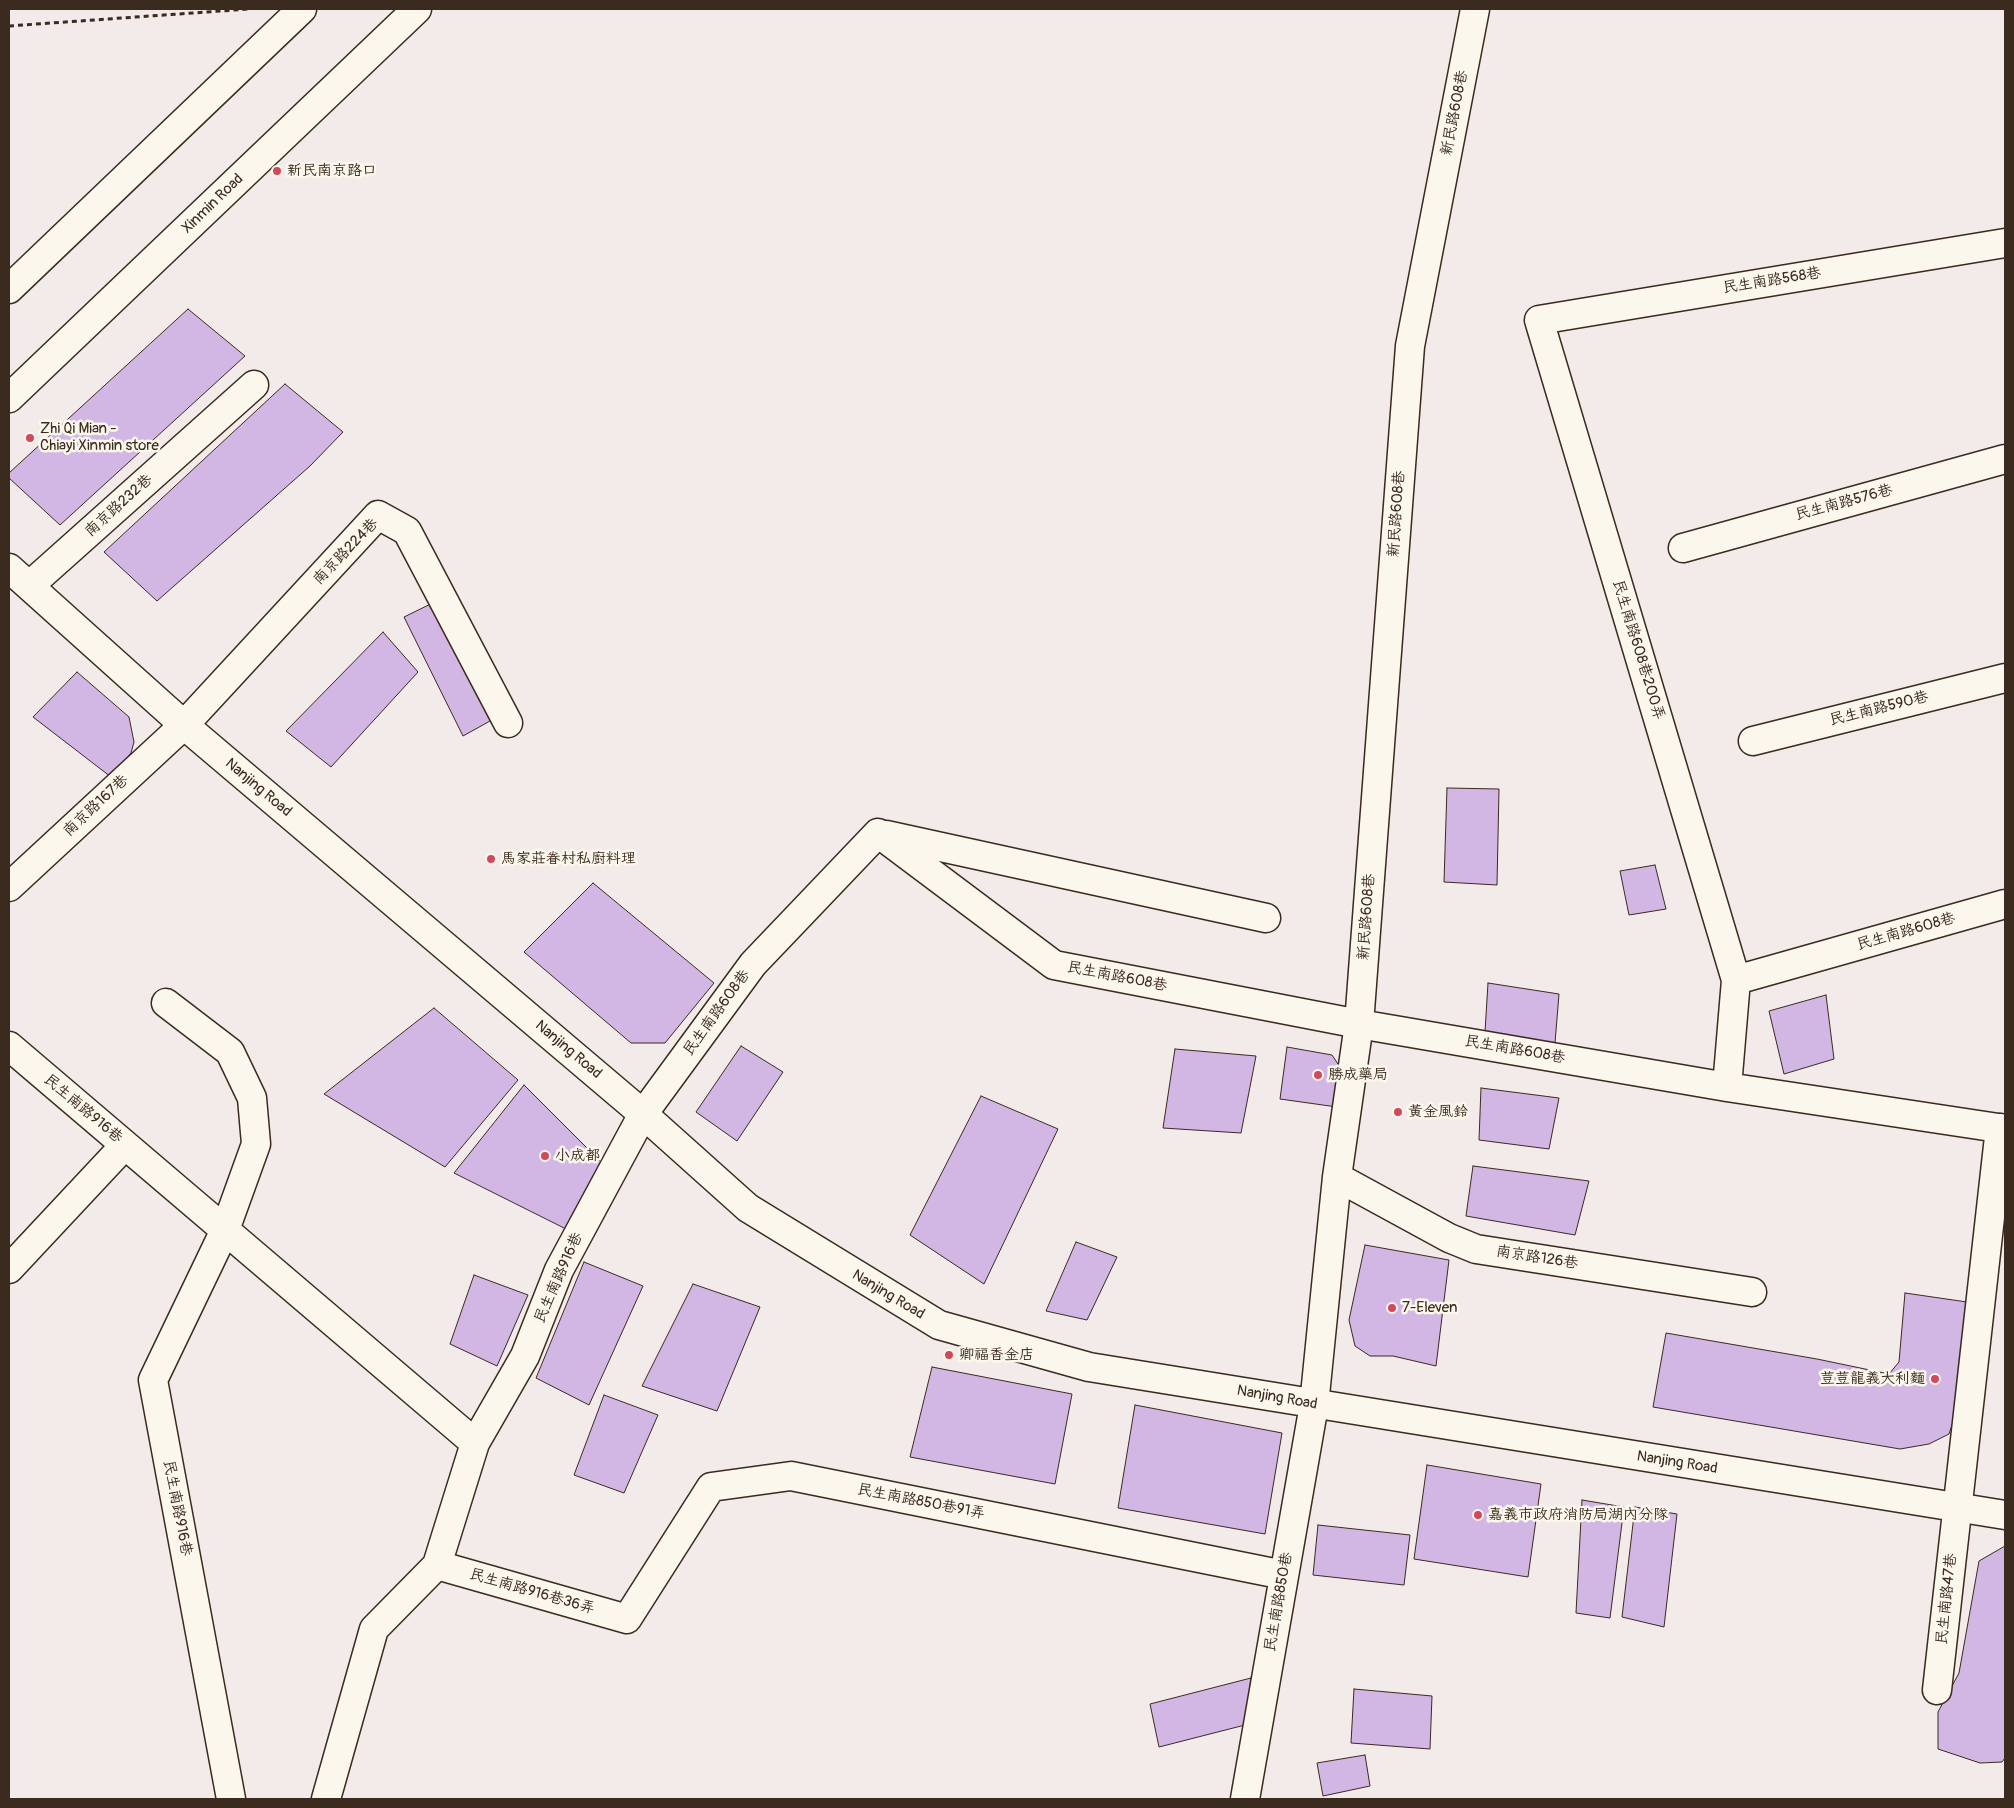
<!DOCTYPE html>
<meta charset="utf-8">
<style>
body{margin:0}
#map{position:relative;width:2014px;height:1808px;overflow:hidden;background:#f3eaea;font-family:Pangolin,sans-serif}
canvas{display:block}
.frame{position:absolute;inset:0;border:10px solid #3b2a1e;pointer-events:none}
</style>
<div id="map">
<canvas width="2014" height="1808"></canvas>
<div class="frame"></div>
</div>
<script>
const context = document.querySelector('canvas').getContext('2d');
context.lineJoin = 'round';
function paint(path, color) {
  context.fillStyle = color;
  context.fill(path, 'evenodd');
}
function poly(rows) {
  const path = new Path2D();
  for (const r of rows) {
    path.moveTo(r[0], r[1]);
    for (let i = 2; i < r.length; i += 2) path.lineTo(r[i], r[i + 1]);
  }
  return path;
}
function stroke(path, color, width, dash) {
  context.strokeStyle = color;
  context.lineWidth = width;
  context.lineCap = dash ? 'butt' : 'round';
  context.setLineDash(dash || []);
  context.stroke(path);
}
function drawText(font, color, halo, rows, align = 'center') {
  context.font = font + ' Pangolin,"LXGW WenKai TC",sans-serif';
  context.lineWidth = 5;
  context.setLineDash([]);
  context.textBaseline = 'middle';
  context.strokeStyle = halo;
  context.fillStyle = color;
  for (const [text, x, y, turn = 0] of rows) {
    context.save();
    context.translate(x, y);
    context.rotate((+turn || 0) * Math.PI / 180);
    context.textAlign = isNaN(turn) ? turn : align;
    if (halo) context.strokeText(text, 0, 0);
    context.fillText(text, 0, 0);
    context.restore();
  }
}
const building = poly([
 [188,309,245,356,60,525,9,478,9,473,188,309],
 [285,384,343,432,310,466,157,601,104,552,285,384],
 [449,595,508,711,463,736,404,617,449,595],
 [383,632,418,672,331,767,286,731,383,632],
 [77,672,129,717,134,742,131,753,111,777,33,717,77,672],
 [1447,788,1499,789,1497,885,1444,882,1447,788],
 [1655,865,1666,909,1629,915,1620,871,1655,865],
 [593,883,714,983,665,1043,631,1043,524,952,593,883],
 [1488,983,1559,994,1555,1043,1485,1032,1488,983],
 [1826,995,1834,1059,1784,1074,1769,1011,1826,995],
 [434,1008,518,1080,445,1167,324,1094,434,1008],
 [741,1046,783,1072,737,1141,696,1112,741,1046],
 [1287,1047,1332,1055,1344,1073,1337,1107,1280,1099,1287,1047],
 [1175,1049,1256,1056,1241,1133,1163,1128,1175,1049],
 [524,1085,605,1166,572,1232,454,1173,524,1085],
 [1481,1088,1559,1098,1549,1149,1479,1140,1481,1088],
 [981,1096,1058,1129,984,1284,910,1235,981,1096],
 [1473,1166,1589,1181,1575,1235,1466,1216,1473,1166],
 [1076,1242,1117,1257,1087,1320,1046,1311,1076,1242],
 [1365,1245,1449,1260,1436,1366,1393,1356,1370,1356,1355,1346,1349,1320,1365,1245],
 [584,1262,643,1286,589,1405,536,1378,584,1262],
 [474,1275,528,1295,497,1366,450,1344,474,1275],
 [693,1284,760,1307,717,1411,642,1386,693,1284],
 [1905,1293,1967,1302,1955,1416,1949,1434,1929,1444,1900,1449,1653,1407,1666,1333,1817,1359,1889,1374,1899,1362,1905,1293],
 [932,1367,1072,1394,1055,1484,910,1457,932,1367],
 [604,1395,658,1415,624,1493,574,1475,604,1395],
 [1135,1405,1282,1433,1265,1534,1118,1508,1135,1405],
 [1427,1465,1541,1484,1528,1577,1414,1559,1427,1465],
 [1582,1500,1624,1507,1610,1618,1576,1613,1582,1500],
 [1635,1507,1677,1514,1664,1627,1622,1617,1635,1507],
 [1318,1525,1410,1535,1404,1585,1313,1575,1318,1525],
 [2005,1546,2005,1758,2002,1762,1980,1763,1938,1749,1938,1712,1959,1673,1979,1561,2005,1546],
 [1251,1678,1245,1725,1159,1747,1150,1704,1251,1678],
 [1354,1689,1432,1696,1430,1749,1351,1743,1354,1689],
 [1365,1755,1370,1786,1323,1796,1317,1763,1365,1755]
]);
const path = poly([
 [9,26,249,9]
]);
const minor = poly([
 [9,289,302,9],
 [9,398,417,9],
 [1683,548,2005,459],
 [9,568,184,725,643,1114,748,1208,939,1325,1089,1367,2005,1515],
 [29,586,254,385],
 [1753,741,2005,678],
 [886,835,1266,918],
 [9,887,184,725,378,515,407,531,508,723],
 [1736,980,2005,904],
 [166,1003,230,1052,252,1098,256,1144,225,1230,153,1380,231,1799],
 [9,1046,475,1443],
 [1727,1087,1736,980,1539,320,2005,243],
 [1337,1177,1449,1238,1476,1249,1752,1292],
 [9,1269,125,1145],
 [437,1565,627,1619,711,1487,791,1476,1284,1575],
 [1937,1690,2000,1128],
 [326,1799,374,1629,437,1565,475,1443,525,1356,559,1270,643,1114,753,964,878,833,1054,965,1359,1024,1727,1087,2005,1129],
 [1245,1799,1314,1405,1337,1177,1359,1024,1410,346,1475,9]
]);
const markers = [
 [277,171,5,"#d1495b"],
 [30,438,5,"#d1495b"],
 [491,859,5,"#d1495b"],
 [1318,1075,5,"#d1495b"],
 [1398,1112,5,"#d1495b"],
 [545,1156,5,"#d1495b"],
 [1392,1308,5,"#d1495b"],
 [949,1355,5,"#d1495b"],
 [1935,1379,5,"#d1495b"],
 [1478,1515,5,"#d1495b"]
];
const streetNames = [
 ["新民路608巷",1455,113,-79],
 ["Xinmin Road",213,204,-44],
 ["民生南路568巷",1772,281,-9],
 ["民生南路576巷",1844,503,-15],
 ["南京路232巷",119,506,-42],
 ["新民路608巷",1397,514,-86],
 ["南京路224巷",346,552,-46],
 ["民生南路608巷200弄",1638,650,73],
 ["民生南路590巷",1879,709,-14],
 ["Nanjing Road",258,788,40],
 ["南京路167巷",96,806,-43],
 ["新民路608巷",1367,917,-86],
 ["民生南路608巷",1906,932,-16],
 ["民生南路608巷",1117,977,11],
 ["民生南路608巷",717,1013,-54],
 ["Nanjing Road",568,1050,40],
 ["民生南路608巷",1515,1050,10],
 ["民生南路916巷",83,1109,40],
 ["南京路126巷",1537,1258,9],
 ["民生南路916巷",559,1278,-66],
 ["Nanjing Road",888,1295,31],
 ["Nanjing Road",1277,1398,10],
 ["Nanjing Road",1677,1463,9],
 ["民生南路850巷91弄",921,1502,11],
 ["民生南路916巷",177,1508,79],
 ["民生南路916巷36弄",532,1592,16],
 ["民生南路47巷",1947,1599,-84],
 ["民生南路850巷",1279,1602,-80]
];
const poiNames = [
 ["新民南京路口",287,171],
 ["Zhi Qi Mian -",40,429],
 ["Chiayi Xinmin store",40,446],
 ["馬家莊眷村私廚料理",501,859],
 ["勝成藥局",1328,1075],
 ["黃金風鈴",1408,1112],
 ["小成都",555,1156],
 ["7-Eleven",1402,1308],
 ["卿福香金店",959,1355],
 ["荳荳龍義大利麵",1925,1379,"right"],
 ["嘉義市政府消防局湖內分隊",1488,1515]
];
paint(building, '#d2b6e3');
stroke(building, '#3b2a1e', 1);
stroke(minor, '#3b2a1e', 31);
stroke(path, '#3b2a1e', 3, [5, 4]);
stroke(minor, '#fbf7ec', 28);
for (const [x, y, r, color] of markers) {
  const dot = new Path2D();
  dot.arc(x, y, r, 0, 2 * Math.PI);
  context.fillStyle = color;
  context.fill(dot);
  stroke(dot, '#fbf7ec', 2);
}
drawText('15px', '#3b2a1e', '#fbf7ec', streetNames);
drawText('15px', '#3b2a1e', '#fbf7ec', poiNames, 'left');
</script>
